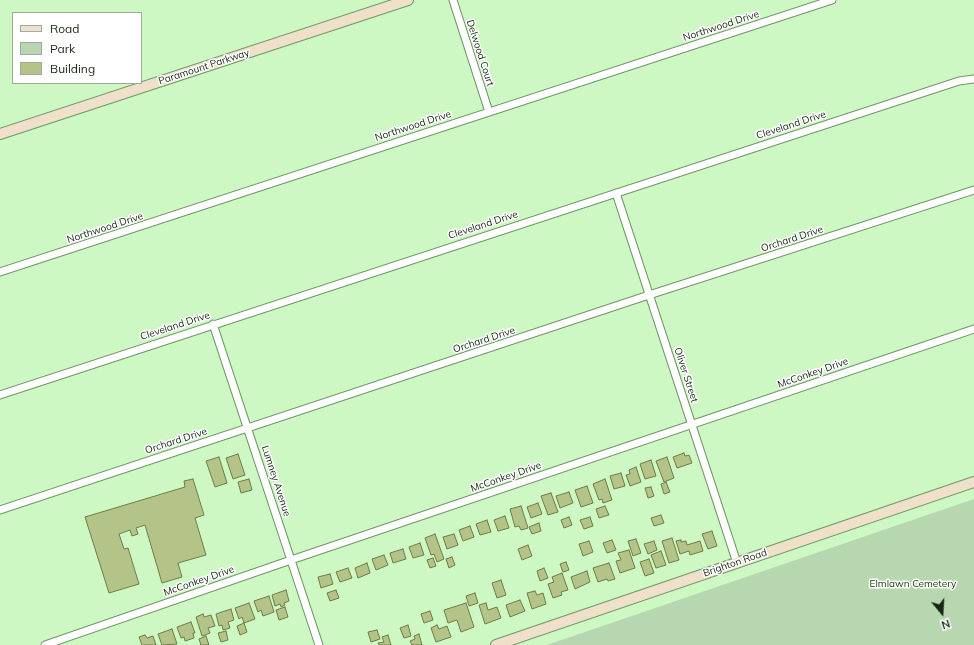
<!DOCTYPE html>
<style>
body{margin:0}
#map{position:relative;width:974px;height:645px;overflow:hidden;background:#cdf7c3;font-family:Mulish,sans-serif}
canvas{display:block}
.legend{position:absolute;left:12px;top:12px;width:130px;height:72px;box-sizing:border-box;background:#fff;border:1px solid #a2a8a1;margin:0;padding:5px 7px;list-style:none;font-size:12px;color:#172613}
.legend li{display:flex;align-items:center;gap:8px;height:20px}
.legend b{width:20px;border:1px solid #a2a8a1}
.north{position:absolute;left:922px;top:593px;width:40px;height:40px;-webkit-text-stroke:3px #fff;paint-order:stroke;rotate:162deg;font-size:11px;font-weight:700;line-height:16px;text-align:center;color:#172613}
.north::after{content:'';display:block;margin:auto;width:14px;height:18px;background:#172613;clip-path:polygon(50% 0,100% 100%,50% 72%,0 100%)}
</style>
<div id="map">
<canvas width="974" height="645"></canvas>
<ul class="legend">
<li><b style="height:5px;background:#eee0c9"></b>Road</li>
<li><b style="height:11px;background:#b7d7b0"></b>Park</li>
<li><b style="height:11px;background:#b4c388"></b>Building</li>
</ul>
<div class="north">N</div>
</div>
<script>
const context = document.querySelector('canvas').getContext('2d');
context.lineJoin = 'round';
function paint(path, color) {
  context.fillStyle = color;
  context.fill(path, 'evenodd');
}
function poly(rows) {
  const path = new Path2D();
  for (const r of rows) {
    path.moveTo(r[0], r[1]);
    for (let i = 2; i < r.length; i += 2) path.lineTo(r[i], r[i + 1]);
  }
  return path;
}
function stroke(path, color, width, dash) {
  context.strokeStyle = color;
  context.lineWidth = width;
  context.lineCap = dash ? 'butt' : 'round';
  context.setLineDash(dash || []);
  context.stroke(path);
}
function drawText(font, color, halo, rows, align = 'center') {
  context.font = font + ' Mulish,sans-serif';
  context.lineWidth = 3;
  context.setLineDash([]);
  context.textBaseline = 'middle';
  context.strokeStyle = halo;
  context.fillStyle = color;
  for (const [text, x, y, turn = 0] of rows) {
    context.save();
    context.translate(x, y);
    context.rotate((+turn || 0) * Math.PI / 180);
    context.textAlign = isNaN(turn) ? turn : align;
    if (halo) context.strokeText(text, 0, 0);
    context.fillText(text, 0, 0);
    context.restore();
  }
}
const green = poly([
 [974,499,974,645,547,645]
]);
const building = poly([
 [684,453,685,456,689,455,692,463,677,468,673,457,684,453],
 [238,454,245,475,233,479,226,458,238,454],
 [219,457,227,483,215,487,206,461,219,457],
 [667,457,674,478,664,482,656,461,667,457],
 [651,460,656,476,645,479,640,464,651,460],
 [636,467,641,482,630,486,626,475,630,474,629,470,636,467],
 [621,473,625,486,614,489,610,476,621,473],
 [193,479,204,515,195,518,206,555,178,563,182,577,162,583,145,525,136,528,138,534,132,536,130,530,119,534,124,549,128,548,139,584,109,593,85,517,185,487,184,481,193,479],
 [249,479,252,490,241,493,238,482,249,479],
 [605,479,612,500,603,503,602,499,599,500,593,484,605,479],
 [666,482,670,492,664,494,661,484,666,482],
 [587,486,593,503,581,507,575,490,587,486],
 [651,487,654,496,648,498,645,488,651,487],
 [569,492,573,503,560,508,556,496,569,492],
 [551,493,558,512,548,515,541,496,551,493],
 [538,503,542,514,531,518,527,507,538,503],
 [521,506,528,528,521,530,519,526,515,527,510,509,521,506],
 [605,506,609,515,599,518,596,509,605,506],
 [661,515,664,523,654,526,651,518,661,515],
 [505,516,509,528,498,531,494,520,505,516],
 [569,517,572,525,564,528,561,520,569,517],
 [590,517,593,526,584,529,580,520,590,517],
 [487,520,491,532,480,535,476,524,487,520],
 [539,523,541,531,532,534,529,527,539,523],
 [470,526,474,537,463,541,459,530,470,526],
 [712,531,717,546,708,549,702,534,712,531],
 [435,534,444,559,437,562,434,554,431,555,425,538,435,534],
 [454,534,458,545,447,549,443,537,454,534],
 [672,538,679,560,669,563,662,541,672,538],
 [636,539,641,553,633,556,628,541,636,539],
 [612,540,616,550,607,553,603,543,612,540],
 [681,540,681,542,686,541,687,545,700,541,703,551,690,555,689,551,680,554,676,541,681,540],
 [589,541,593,552,583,556,579,544,589,541],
 [654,541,657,550,648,554,644,544,654,541],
 [420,543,424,555,413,558,409,547,420,543],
 [528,545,532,556,522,560,518,549,528,545],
 [403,549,406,559,393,563,390,553,403,549],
 [629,550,635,568,620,573,616,561,621,560,618,553,629,550],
 [661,551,666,565,656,568,651,555,661,551],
 [384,555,388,565,376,570,372,559,384,555],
 [452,557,455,565,449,568,446,559,452,557],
 [433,558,436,566,430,568,427,560,433,558],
 [649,559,654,573,645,576,640,562,649,559],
 [566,562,569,570,563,572,560,564,566,562],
 [367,563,370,573,358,578,355,568,367,563],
 [609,563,615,579,608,581,607,579,598,582,593,568,609,563],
 [348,568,352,578,340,582,336,572,348,568],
 [544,568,548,578,540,581,537,571,544,568],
 [587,571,590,582,575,589,571,577,587,571],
 [562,573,568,590,561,592,562,595,553,598,548,584,554,582,552,577,562,573],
 [330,574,333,584,321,588,318,577,330,574],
 [501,580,506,595,497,598,492,583,501,580],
 [286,590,289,601,284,603,285,605,281,607,280,604,275,606,272,595,286,590],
 [336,590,339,598,330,601,327,593,336,590],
 [535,591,537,595,543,593,546,604,532,609,527,593,535,591],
 [475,593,478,603,469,606,466,596,475,593],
 [269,596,274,612,263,616,261,610,258,612,254,601,269,596],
 [520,600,525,611,510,617,506,605,520,600],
 [249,603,255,619,244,623,242,617,239,619,235,608,249,603],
 [466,603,474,627,461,632,457,620,448,623,444,610,466,603],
 [486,603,488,610,497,607,501,618,485,624,479,605,486,603],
 [285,607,288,617,279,620,276,610,285,607],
 [231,609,234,620,228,622,230,628,223,630,222,625,219,626,216,614,231,609],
 [430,611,433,620,424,623,421,614,430,611],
 [203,614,204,617,211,615,215,626,208,628,210,633,202,636,196,617,203,614],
 [191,622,195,633,193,633,194,638,185,641,184,637,181,638,177,627,191,622],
 [244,623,247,632,240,635,237,626,244,623],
 [408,625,411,636,404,638,400,628,408,625],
 [437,625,439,629,447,626,451,637,436,642,431,628,437,625],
 [172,629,177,644,162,645,158,634,172,629],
 [377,630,380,639,371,642,368,632,377,630],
 [226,631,228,640,221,642,218,633,226,631],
 [419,634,422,645,412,645,410,641,415,639,414,636,419,634],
 [145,635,147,638,153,636,156,645,142,645,139,637,145,635],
 [388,635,391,645,379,645,378,643,384,642,382,637,388,635],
 [206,636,209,645,201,645,199,639,206,636]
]);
const street = poly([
 [453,0,489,112],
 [616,193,737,563],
 [0,272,832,0],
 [213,324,319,645],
 [0,395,959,81,974,79],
 [0,510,649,295,974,190],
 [45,645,291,560,974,329]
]);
const secondary = poly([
 [0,134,408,0],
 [496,645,974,482]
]);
const streetNames = [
 ["Northwood Drive",721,26,-18],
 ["Delwood Court",480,53,72],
 ["Paramount Parkway",204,67,-18],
 ["Cleveland Drive",791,125,-18],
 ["Northwood Drive",413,126,-18],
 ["Cleveland Drive",483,225,-18],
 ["Northwood Drive",105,228,-18],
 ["Orchard Drive",792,239,-18],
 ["Cleveland Drive",175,326,-18],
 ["Orchard Drive",484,340,-18],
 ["McConkey Drive",813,373,-19],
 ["Oliver Street",686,375,72],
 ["Orchard Drive",176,441,-18],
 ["McConkey Drive",506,477,-19],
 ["Lumney Avenue",276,481,72],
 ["Brighton Road",735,563,-19],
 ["McConkey Drive",199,581,-19]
];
const parkNames = [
 ["Elmlawn Cemetery",913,584]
];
paint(green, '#b7d7b0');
paint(building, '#b4c388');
stroke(building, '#6f7c44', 1);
stroke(street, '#709667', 9);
stroke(secondary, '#709667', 12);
stroke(street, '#fff', 7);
stroke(secondary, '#eee0c9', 10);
drawText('10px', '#172613', '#fff', streetNames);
drawText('10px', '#19430f', '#fff', parkNames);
</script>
